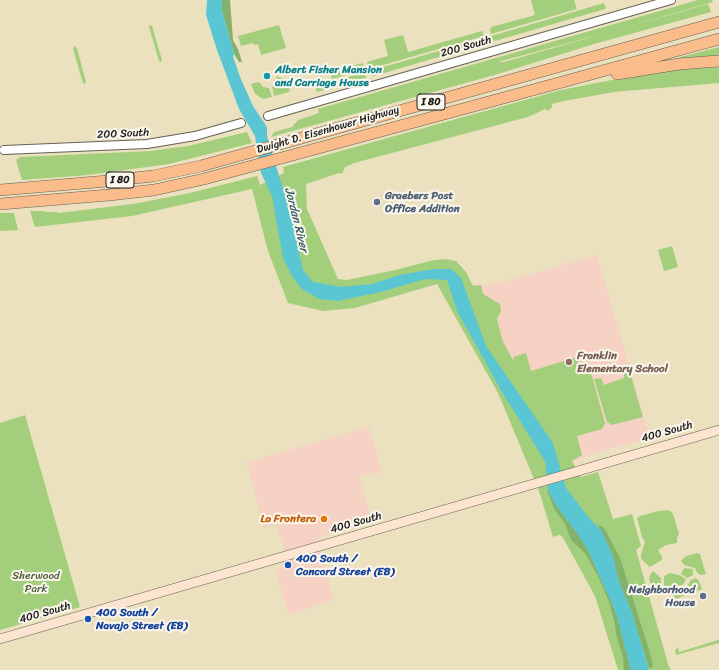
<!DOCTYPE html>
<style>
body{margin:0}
canvas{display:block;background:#ebe1bf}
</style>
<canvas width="719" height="670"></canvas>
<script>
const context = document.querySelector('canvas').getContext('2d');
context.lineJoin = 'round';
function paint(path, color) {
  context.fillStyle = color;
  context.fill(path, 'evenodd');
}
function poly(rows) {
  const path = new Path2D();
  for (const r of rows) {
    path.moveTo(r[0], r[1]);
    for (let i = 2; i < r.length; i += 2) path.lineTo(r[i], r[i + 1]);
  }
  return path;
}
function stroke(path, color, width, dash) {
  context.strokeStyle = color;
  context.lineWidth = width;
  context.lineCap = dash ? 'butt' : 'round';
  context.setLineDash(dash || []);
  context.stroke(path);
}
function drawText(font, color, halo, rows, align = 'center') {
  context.font = font + ' Sriracha,sans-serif';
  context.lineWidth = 4;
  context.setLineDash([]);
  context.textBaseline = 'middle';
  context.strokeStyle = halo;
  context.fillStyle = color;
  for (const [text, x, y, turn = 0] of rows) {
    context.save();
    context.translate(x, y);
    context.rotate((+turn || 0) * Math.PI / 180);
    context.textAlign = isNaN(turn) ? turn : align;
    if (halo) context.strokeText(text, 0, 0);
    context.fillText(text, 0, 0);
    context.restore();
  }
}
const built = poly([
 [597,255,650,438,595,453,573,462,545,425,476,296,472,285,504,282],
 [369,427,382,471,359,477,372,521,316,538,334,600,289,615,275,570,289,565,276,524,264,528,247,462]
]);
const green = poly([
 [531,0,574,0,577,9,491,34,490,30,491,27,535,15],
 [698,0,712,0,713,2,606,33,498,62,504,62,708,4,711,12,594,44,498,74,271,137,274,132,292,127,298,120,319,113,318,109],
 [604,3,606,8,605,9,495,41,493,40,491,36],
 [150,25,152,26,162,60,161,62,159,61,149,27],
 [279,25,286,48,261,55,258,44,254,45,253,43,241,46,238,36],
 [482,31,484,36,369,69,367,62,388,56,384,40,403,35,408,52],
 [484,38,485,42,483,44,374,76,370,75,369,71],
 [74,46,77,48,86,82,85,84,83,83,73,49],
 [719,47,719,57,669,61,680,57],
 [363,63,365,70,332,79,330,72],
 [719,65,719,83,614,92,564,101,552,104,552,107,548,111,545,109,528,117,354,163,345,167,342,174,339,173,306,184,307,209,338,279,347,280,395,270,434,260,446,259,456,261,466,272,473,286,481,285,483,294,500,304,501,311,497,319,503,342,513,360,514,359,513,357,526,353,531,371,577,357,579,364,588,362,605,423,602,429,577,436,582,455,572,461,581,477,598,472,613,519,632,514,641,546,636,550,668,664,671,670,618,670,595,596,562,536,559,535,553,537,539,491,498,393,437,284,355,308,323,311,288,303,268,251,252,189,132,216,35,227,30,211,44,211,46,212,57,212,58,213,133,204,190,193,257,176,260,185,284,173,283,167,561,90,647,73],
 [365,72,366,78,337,86,335,81],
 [276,76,287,80,290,89,289,92,274,96,272,87,277,85,278,82],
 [259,82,263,87,269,88,272,97,263,99,255,94,251,84],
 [327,83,329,89,317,92,315,86],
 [247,132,252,143,169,164,88,175,22,180,16,160,20,157,151,151,188,146],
 [0,213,14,213,18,230,0,231],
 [672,246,678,267,664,271,658,250],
 [629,369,643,417,612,425,607,422,594,379,601,378,604,385,624,378,624,371],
 [25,415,80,607,0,630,0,423],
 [668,510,672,512,674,517,679,534,677,538,677,543,666,545,658,550,662,557,662,560,650,567,643,561,641,558,641,554,645,542,642,537,637,518,640,516,658,511],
 [697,553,700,554,706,574,701,575,697,573,695,568,684,565,681,561,686,556],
 [684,568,693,569,693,575,687,578,681,574],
 [653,571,661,578,661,590,651,586,649,577],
 [670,573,679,575,686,579,683,585,676,586,671,592,664,590,664,576],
 [696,578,699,581,702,589,675,599,674,596,678,589,686,588,691,580],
 [719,639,719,643,676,655,675,650,678,647,679,652,718,640]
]);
const forest = poly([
 [222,0,230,0,233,40,238,49,242,62,239,62,234,54,222,11],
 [547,490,548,490,554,502,579,536,588,550,616,613,631,670,624,670,623,657,616,634,615,624,609,602,600,580,585,553,571,540,565,524,554,509],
 [598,525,603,527,606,531,620,558,650,653,653,667,649,668,632,613,618,579,613,556]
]);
const water = poly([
 [207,0,222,0,222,11,234,54,233,56,240,77,253,106,267,127,267,136,291,215,303,270,313,282,341,287,372,284,400,275,433,269,451,269,461,278,486,346,553,443,566,488,589,518,601,530,613,556,618,579,632,613,649,670,631,670,616,613,588,550,579,536,554,502,548,490,545,461,502,392,457,311,447,280,425,279,381,292,338,301,319,299,302,289,292,276,283,258,272,196,261,173,255,136,239,109,217,50,206,15]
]);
const tertiary = poly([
 [268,116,671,0],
 [4,150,147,144,195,136,241,123]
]);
const secondary = poly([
 [0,639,719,430]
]);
const motorway = poly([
 [617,74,679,64,719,61],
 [0,190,108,181,153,176,201,166,719,22],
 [0,204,109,195,154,190,204,179,555,84,719,39]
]);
const markers = [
 [267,76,4,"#0f9aa8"],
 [377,202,4,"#5c6f8a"],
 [569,362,4,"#8d6e63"],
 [324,519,4,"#e8710a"],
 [288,565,4,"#1a4fb4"],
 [703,596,4,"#5c6f8a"],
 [88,619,4,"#1a4fb4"]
];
const shields = [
 [431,102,28],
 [120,180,28]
];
const shieldNames = [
 ["I 80",431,102],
 ["I 80",120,180]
];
const streetNames = [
 ["200 South",466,47,-16],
 ["Dwight D. Eisenhower Highway",328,130,-16],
 ["200 South",123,134,-3],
 ["400 South",667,432,-16],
 ["400 South",356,523,-16],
 ["400 South",45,613,-16]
];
const cultureNames = [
 ["Albert Fisher Mansion",275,70],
 ["and Carriage House",275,83]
];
const serviceNames = [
 ["Graebers Post",385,196],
 ["Office Addition",385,209],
 ["Neighborhood",695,590,"right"],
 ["House",695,603,"right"]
];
const educationNames = [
 ["Franklin",577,356],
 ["Elementary School",577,369]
];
const foodNames = [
 ["La Frontera",316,519]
];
const transitNames = [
 ["400 South /",296,559],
 ["Concord Street (EB)",296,572],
 ["400 South /",96,613],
 ["Navajo Street (EB)",96,626]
];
const parkNames = [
 ["Sherwood",36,576],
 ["Park",36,589]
];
const waterNames = [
 ["Jordan River",296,220,76]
];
paint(built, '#f6d2c4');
paint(green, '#a3cf7c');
paint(forest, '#82b26c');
paint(water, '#5bc6d3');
stroke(tertiary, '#646155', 10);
stroke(secondary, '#646155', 10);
stroke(motorway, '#646155', 12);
stroke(tertiary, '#fff', 8);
stroke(secondary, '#fde4d1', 9);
stroke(motorway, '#fabc8b', 11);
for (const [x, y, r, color] of markers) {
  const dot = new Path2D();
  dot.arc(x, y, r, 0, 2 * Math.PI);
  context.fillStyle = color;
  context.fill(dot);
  stroke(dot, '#fbf7ec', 1.5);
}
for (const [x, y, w] of shields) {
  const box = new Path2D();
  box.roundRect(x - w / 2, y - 8, w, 16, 3);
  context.fillStyle = '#fbf7ec';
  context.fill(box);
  stroke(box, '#1c1c1c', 1);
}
drawText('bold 10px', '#1c1c1c', null, shieldNames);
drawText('11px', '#1c1c1c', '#fbf7ec', streetNames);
drawText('bold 11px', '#0d838f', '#fbf7ec', cultureNames, 'left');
drawText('bold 11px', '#4e5e75', '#fbf7ec', serviceNames, 'left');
drawText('bold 11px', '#785e54', '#fbf7ec', educationNames, 'left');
drawText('bold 11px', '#c56008', '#fbf7ec', foodNames, 'right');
drawText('bold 11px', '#164399', '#fbf7ec', transitNames, 'left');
drawText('11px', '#4b5b3e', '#fbf7ec', parkNames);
drawText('italic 12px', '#356065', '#fbf7ec', waterNames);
</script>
